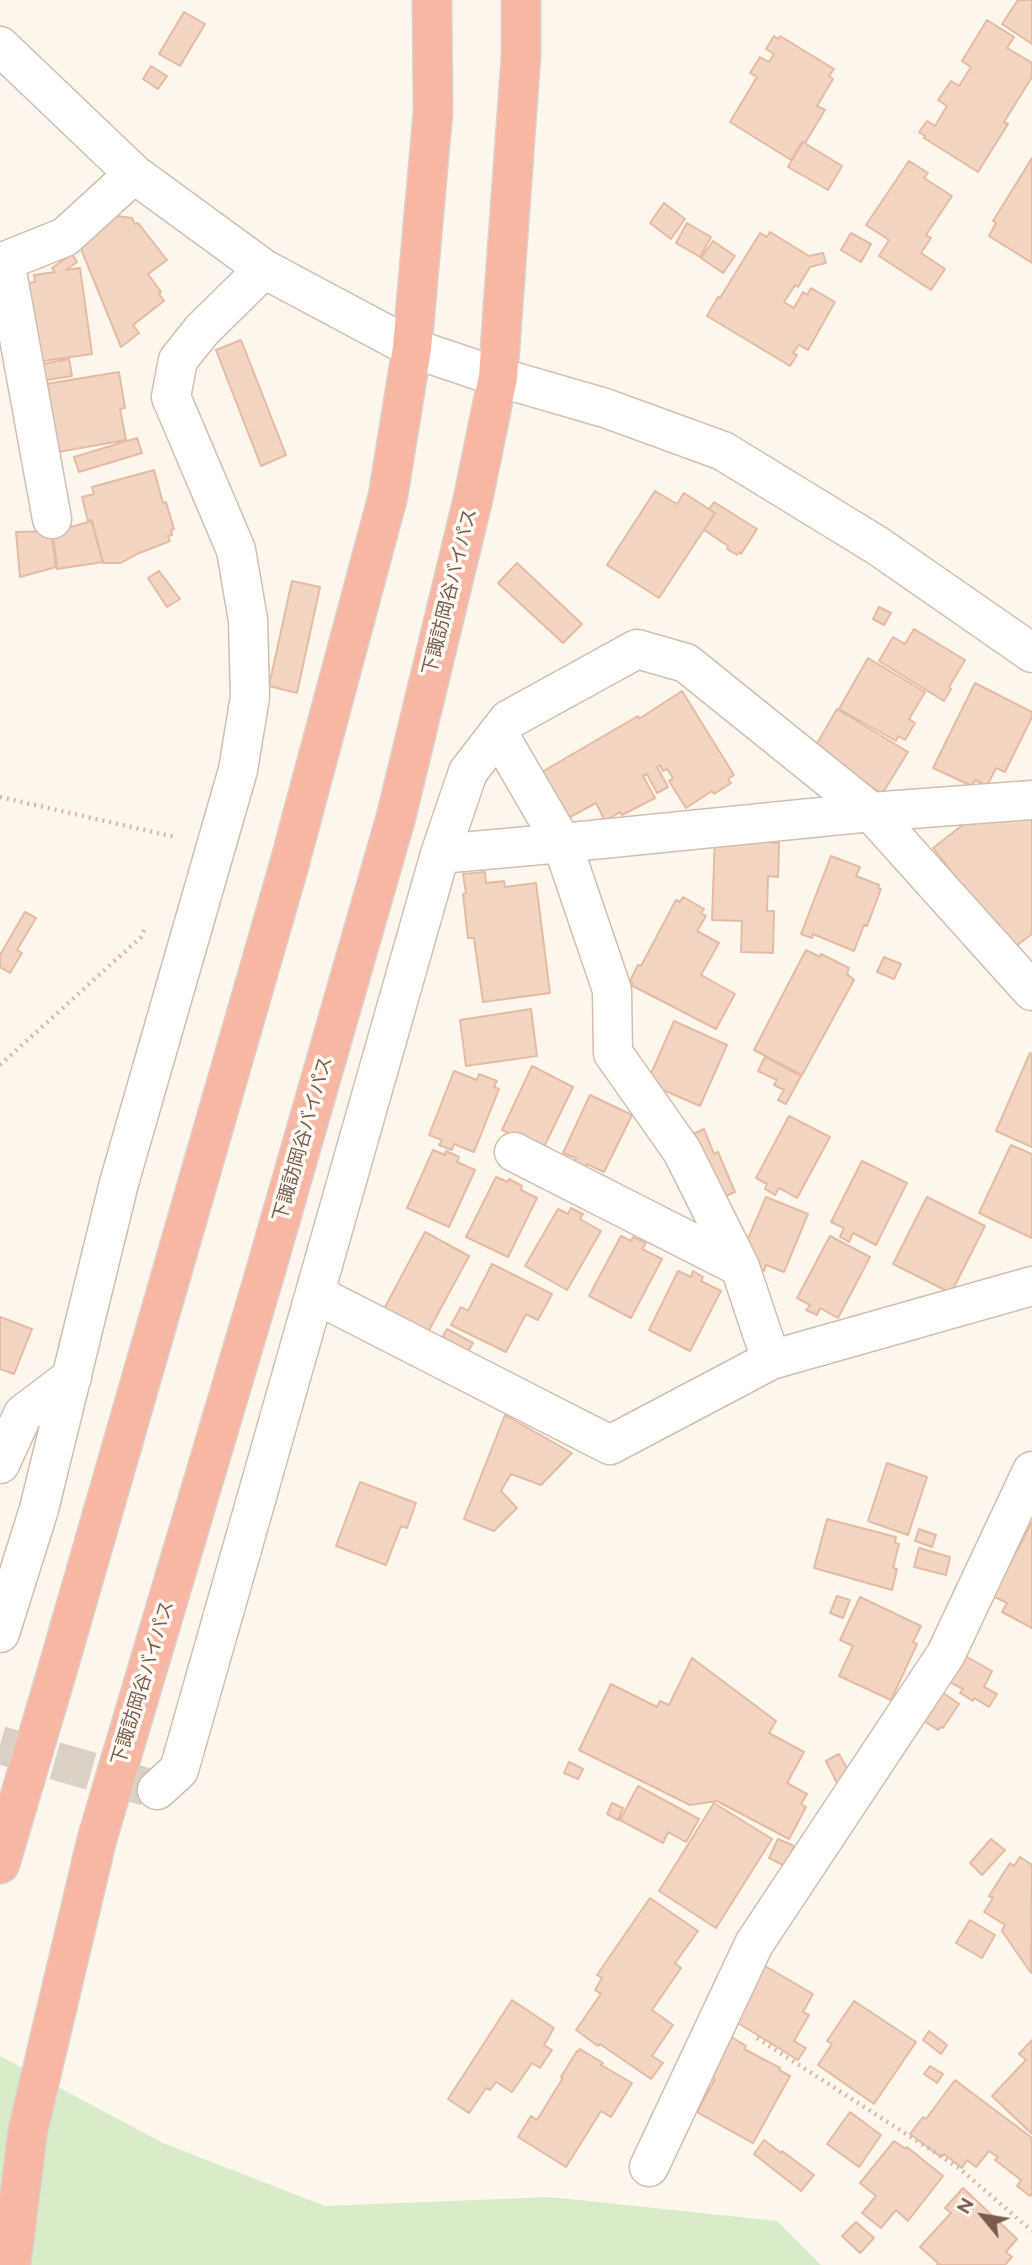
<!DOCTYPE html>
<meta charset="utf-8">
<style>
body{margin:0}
#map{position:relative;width:1032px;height:2265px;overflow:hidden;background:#fdf6ec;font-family:Raleway,sans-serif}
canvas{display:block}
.north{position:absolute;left:948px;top:2181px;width:70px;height:70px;-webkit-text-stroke:5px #fffaf3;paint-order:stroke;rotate:300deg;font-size:19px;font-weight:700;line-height:28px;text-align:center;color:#7a5c4d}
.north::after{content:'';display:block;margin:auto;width:24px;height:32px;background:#7a5c4d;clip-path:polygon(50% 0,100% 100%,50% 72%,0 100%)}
</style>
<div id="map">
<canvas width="1032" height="2265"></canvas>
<div class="north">N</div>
</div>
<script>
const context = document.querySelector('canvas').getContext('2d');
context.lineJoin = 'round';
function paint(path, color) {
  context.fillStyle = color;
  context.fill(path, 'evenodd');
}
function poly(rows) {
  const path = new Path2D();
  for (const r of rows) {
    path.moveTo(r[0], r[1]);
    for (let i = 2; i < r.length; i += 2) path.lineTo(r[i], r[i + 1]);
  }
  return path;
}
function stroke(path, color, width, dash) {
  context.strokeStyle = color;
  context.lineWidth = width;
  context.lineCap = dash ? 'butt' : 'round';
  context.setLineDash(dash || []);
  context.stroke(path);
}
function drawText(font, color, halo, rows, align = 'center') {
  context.font = font + ' Raleway,"Noto Sans JP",sans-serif';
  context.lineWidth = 7;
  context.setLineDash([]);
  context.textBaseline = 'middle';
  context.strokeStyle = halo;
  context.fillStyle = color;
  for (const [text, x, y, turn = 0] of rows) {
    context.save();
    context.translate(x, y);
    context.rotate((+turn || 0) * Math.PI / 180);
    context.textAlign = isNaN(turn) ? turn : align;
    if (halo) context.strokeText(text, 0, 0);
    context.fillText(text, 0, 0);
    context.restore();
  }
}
const green = poly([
 [0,2056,163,2143,325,2206,551,2197,777,2221,821,2265,0,2265]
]);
const building = poly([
 [1018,0,1032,0,1032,44,1002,24,1018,0],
 [184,12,205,24,180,66,159,54,184,12],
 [987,20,1014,37,1007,48,1032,63,1032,77,1004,122,1008,124,978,172,924,138,925,136,919,132,927,121,935,126,947,106,938,100,951,81,959,86,971,67,962,61,987,20],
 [774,36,778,39,780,36,834,69,829,76,833,79,817,106,825,110,805,143,802,142,791,160,730,122,757,77,750,73,760,57,769,62,774,54,766,49,774,36],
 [151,66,167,76,158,89,143,79,151,66],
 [803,142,842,166,828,190,788,167,803,142],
 [1032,158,1032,263,989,236,996,223,993,221,1032,158],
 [909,161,928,173,924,178,952,196,926,235,931,238,921,253,945,269,931,290,879,256,889,240,866,225,909,161],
 [664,203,685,219,671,239,650,223,664,203],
 [116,216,132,218,135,224,138,223,167,260,148,274,161,292,159,294,164,301,133,325,139,333,121,347,79,244,116,216],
 [687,223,711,237,700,257,676,243,687,223],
 [770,232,809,256,823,253,826,263,810,267,798,287,795,285,784,302,794,308,803,292,807,295,811,288,835,302,808,350,799,345,793,353,797,355,790,366,707,316,718,297,720,298,760,233,767,237,770,232],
 [851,233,871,244,861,262,841,250,851,233],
 [713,241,735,256,723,273,701,258,713,241],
 [72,254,77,262,66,270,80,268,92,354,36,362,28,283,35,282,34,275,55,272,52,268,72,254],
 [241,340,286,455,261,466,216,350,241,340],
 [69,359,72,376,41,381,38,365,69,359],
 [119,372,125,408,120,409,126,440,58,452,46,384,119,372],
 [137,438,142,453,79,472,74,457,137,438],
 [154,470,163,503,166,502,174,529,171,530,172,535,168,536,170,541,137,554,121,563,103,563,91,520,88,521,82,497,94,494,92,487,154,470],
 [655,491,677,504,684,493,715,513,659,598,607,565,655,491],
 [714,502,757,529,741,554,739,552,737,555,727,549,728,546,704,530,715,513,709,509,714,502],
 [92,521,103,562,57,569,53,532,92,521],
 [51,531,56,567,20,577,16,532,51,531],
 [517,563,582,624,563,643,498,583,517,563],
 [159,571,180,599,167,607,148,578,159,571],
 [292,581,320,587,297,693,269,686,292,581],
 [879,607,891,613,884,625,873,619,879,607],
 [914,629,965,660,949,687,951,689,944,701,879,661,893,637,905,644,914,629],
 [868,658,925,692,909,719,915,723,905,740,898,736,896,741,839,709,868,658],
 [975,683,1032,712,1032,717,1005,772,996,768,987,786,975,780,972,786,933,768,975,683],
 [682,691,734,775,728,779,731,783,714,794,712,791,686,808,669,781,673,778,667,769,663,771,660,765,657,767,668,787,657,793,647,774,643,776,655,798,622,815,620,812,605,821,596,803,559,823,535,776,638,716,639,719,682,691],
 [837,709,908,752,882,794,815,747,837,709],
 [1032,817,1032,934,1012,949,933,848,969,820,1032,817],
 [715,837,779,843,778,877,768,876,767,911,774,911,773,953,741,952,742,921,712,920,715,837],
 [831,856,860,867,856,876,879,885,878,888,881,889,867,926,864,925,854,951,813,934,812,938,801,934,831,856],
 [485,872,486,883,504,881,505,887,536,883,550,993,483,1002,474,938,468,938,463,894,466,893,463,874,485,872],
 [683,897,704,909,701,913,706,916,697,931,719,943,701,975,735,994,716,1029,631,985,633,983,630,981,638,965,641,966,676,900,680,902,683,897],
 [25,912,36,918,17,950,22,953,10,973,0,967,0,955,25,912],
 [806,950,820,957,821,954,849,968,847,974,854,980,802,1075,754,1050,806,950],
 [884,957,901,964,894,979,877,972,884,957],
 [531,1009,537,1056,466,1066,460,1020,531,1009],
 [674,1021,727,1045,700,1106,647,1083,674,1021],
 [1030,1053,1032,1054,1032,1147,996,1131,1030,1053],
 [765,1057,801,1076,786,1104,778,1100,784,1090,774,1085,777,1080,758,1071,765,1057],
 [532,1066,573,1087,543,1149,502,1130,532,1066],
 [454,1071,477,1080,479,1074,497,1081,494,1087,499,1089,474,1152,454,1144,452,1150,439,1145,442,1140,429,1135,454,1071],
 [590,1095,632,1115,604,1172,587,1164,585,1168,574,1162,576,1158,563,1153,590,1095],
 [789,1116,830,1137,797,1198,779,1188,775,1195,765,1189,767,1184,756,1178,789,1116],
 [704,1129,714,1154,718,1152,735,1192,719,1199,691,1135,704,1129],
 [1011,1145,1032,1154,1032,1238,979,1213,1011,1145],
 [433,1150,445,1155,446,1151,459,1157,457,1162,475,1170,449,1227,407,1208,433,1150],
 [862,1161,907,1183,876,1245,853,1233,849,1242,840,1237,844,1228,831,1222,862,1161],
 [496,1177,508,1182,509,1179,522,1186,521,1190,537,1198,508,1257,466,1237,496,1177],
 [766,1197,808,1214,784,1272,766,1265,764,1271,752,1266,741,1255,766,1197],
 [927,1197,985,1226,951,1293,893,1264,927,1197],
 [571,1208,583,1214,580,1219,601,1231,567,1290,525,1266,558,1209,568,1214,571,1208],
 [425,1232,469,1256,428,1332,384,1309,425,1232],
 [621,1236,631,1241,633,1237,646,1243,642,1249,662,1259,631,1318,589,1296,621,1236],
 [830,1236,870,1257,838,1318,820,1308,817,1315,806,1310,810,1305,797,1298,830,1236],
 [492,1264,552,1294,538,1320,526,1314,506,1352,451,1325,461,1307,468,1311,492,1264],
 [678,1271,691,1277,693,1271,703,1277,701,1281,721,1291,690,1351,649,1330,678,1271],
 [0,1317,32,1329,14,1374,0,1369,0,1317],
 [447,1329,473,1343,465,1356,440,1342,447,1329],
 [505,1415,572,1453,541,1485,511,1474,501,1491,517,1508,494,1531,464,1519,505,1415],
 [887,1463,927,1477,908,1535,868,1521,887,1463],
 [360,1482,416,1503,407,1528,401,1526,386,1565,336,1546,360,1482],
 [827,1519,896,1537,895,1543,899,1544,893,1568,897,1569,892,1590,814,1568,827,1519],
 [1032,1522,1032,1628,1002,1612,1007,1603,993,1596,1032,1522],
 [919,1529,936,1535,932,1547,915,1541,919,1529],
 [919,1548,950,1557,946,1575,914,1567,919,1548],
 [837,1596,850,1600,843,1618,830,1613,837,1596],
 [860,1597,921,1626,913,1642,917,1644,891,1700,839,1676,853,1646,840,1640,860,1597],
 [960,1653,992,1671,984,1687,997,1694,989,1707,974,1698,973,1701,960,1693,963,1689,944,1679,960,1653],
 [692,1658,776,1721,769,1733,804,1752,787,1783,807,1794,801,1804,806,1807,789,1839,717,1801,690,1805,579,1750,611,1684,657,1707,660,1701,669,1705,692,1658],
 [938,1689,959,1704,943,1728,941,1727,938,1730,924,1721,938,1689],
 [839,1754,853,1779,839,1787,826,1761,839,1754],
 [569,1762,583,1769,578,1779,564,1773,569,1762],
 [638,1786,699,1819,686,1842,668,1832,663,1843,620,1820,638,1786],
 [612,1803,623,1808,618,1820,607,1814,612,1803],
 [714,1803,772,1839,716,1928,659,1891,714,1803],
 [778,1839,794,1846,785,1866,769,1858,778,1839],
 [991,1839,1005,1850,982,1875,970,1863,991,1839],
 [1020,1857,1032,1865,1031,1973,1002,1931,1005,1925,984,1912,993,1898,989,1896,1010,1863,1014,1866,1020,1857],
 [650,1898,698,1931,675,1963,681,1968,652,2010,673,2025,652,2056,663,2063,651,2079,600,2044,598,2046,576,2030,601,1994,595,1990,602,1978,597,1975,650,1898],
 [970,1920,995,1935,982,1958,956,1943,970,1920],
 [765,1966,813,1994,803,2012,809,2015,794,2041,806,2048,798,2060,733,2020,765,1966],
 [512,2000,554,2028,544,2045,552,2050,540,2068,532,2063,512,2092,496,2082,490,2090,486,2088,469,2113,448,2099,512,2000],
 [854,2001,916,2042,874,2104,818,2065,832,2044,827,2041,854,2001],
 [929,2031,947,2045,941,2054,923,2040,929,2031],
 [725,2033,746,2046,744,2049,780,2068,779,2070,790,2076,753,2143,697,2112,715,2079,708,2075,725,2033],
 [1032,2040,1032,2134,992,2096,1026,2060,1019,2054,1032,2040],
 [580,2049,603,2063,601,2065,632,2083,611,2117,601,2111,566,2167,518,2137,531,2116,537,2120,563,2078,561,2077,577,2051,578,2052,580,2049],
 [930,2066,943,2074,937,2083,924,2074,930,2066],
 [955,2080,1032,2138,1032,2194,1030,2196,1017,2186,1021,2180,995,2160,998,2157,989,2151,976,2167,967,2160,962,2168,944,2154,941,2157,910,2134,923,2117,926,2119,955,2080],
 [850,2112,881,2135,859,2167,827,2144,850,2112],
 [764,2140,781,2153,782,2151,814,2175,801,2191,754,2154,764,2140],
 [894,2141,906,2149,907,2147,943,2176,908,2221,896,2210,881,2228,862,2213,876,2196,860,2183,894,2141],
 [963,2188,1017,2239,1006,2252,1012,2257,1005,2265,937,2265,939,2264,920,2247,951,2213,945,2208,963,2188],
 [856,2222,874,2238,860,2253,842,2236,856,2222]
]);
const streetTunnel = poly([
 [0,1745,157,1790]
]);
const path = poly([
 [0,797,175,837],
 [0,1065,141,937,146,926],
 [757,2038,959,2168,1032,2231]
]);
const street = poly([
 [0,46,134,174,264,269,412,348],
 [5,261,52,519],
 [0,263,65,237,134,174],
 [498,733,562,843,871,812,1032,800],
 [440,854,562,843,612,990,613,1053,682,1151,740,1267],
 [315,1294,610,1445,771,1360,740,1267,514,1152],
 [771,1360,1032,1286],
 [0,1464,23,1414,72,1377],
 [0,1633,39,1509,119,1183,238,770,250,697,248,620,236,550,171,397,178,360,202,330,264,269],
 [157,1790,179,1770,440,854,468,772,508,720,637,649,686,663,871,812,1032,991],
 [649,2167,754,1944,946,1654,1032,1471]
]);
const secondary = poly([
 [412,348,498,377,605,408,723,451,878,546,1032,653]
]);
const highway = poly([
 [0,1864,58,1668,288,869,388,496,412,348,433,112,432,0],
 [11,2265,28,2130,97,1839,263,1280,396,817,473,499,498,377,521,56,521,0]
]);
const streetNames = [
 ["下諏訪岡谷バイパス",450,592,-76],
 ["下諏訪岡谷バイパス",303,1139,-74],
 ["下諏訪岡谷バイパス",143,1683,-73]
];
paint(green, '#d8ecc9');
paint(building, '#f3d5c3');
stroke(building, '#e6bba3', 2);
stroke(streetTunnel, '#dcd0c4', 38, [38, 19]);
stroke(street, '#d1beb0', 41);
stroke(secondary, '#d6c0b0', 41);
stroke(highway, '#dad1cd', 41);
stroke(path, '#d9b8a5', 4.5, [2, 5]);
stroke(street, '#fff', 38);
stroke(secondary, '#fff', 38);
stroke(highway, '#f7b7a3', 38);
drawText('19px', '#7a5c4d', '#fffaf3', streetNames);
</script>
